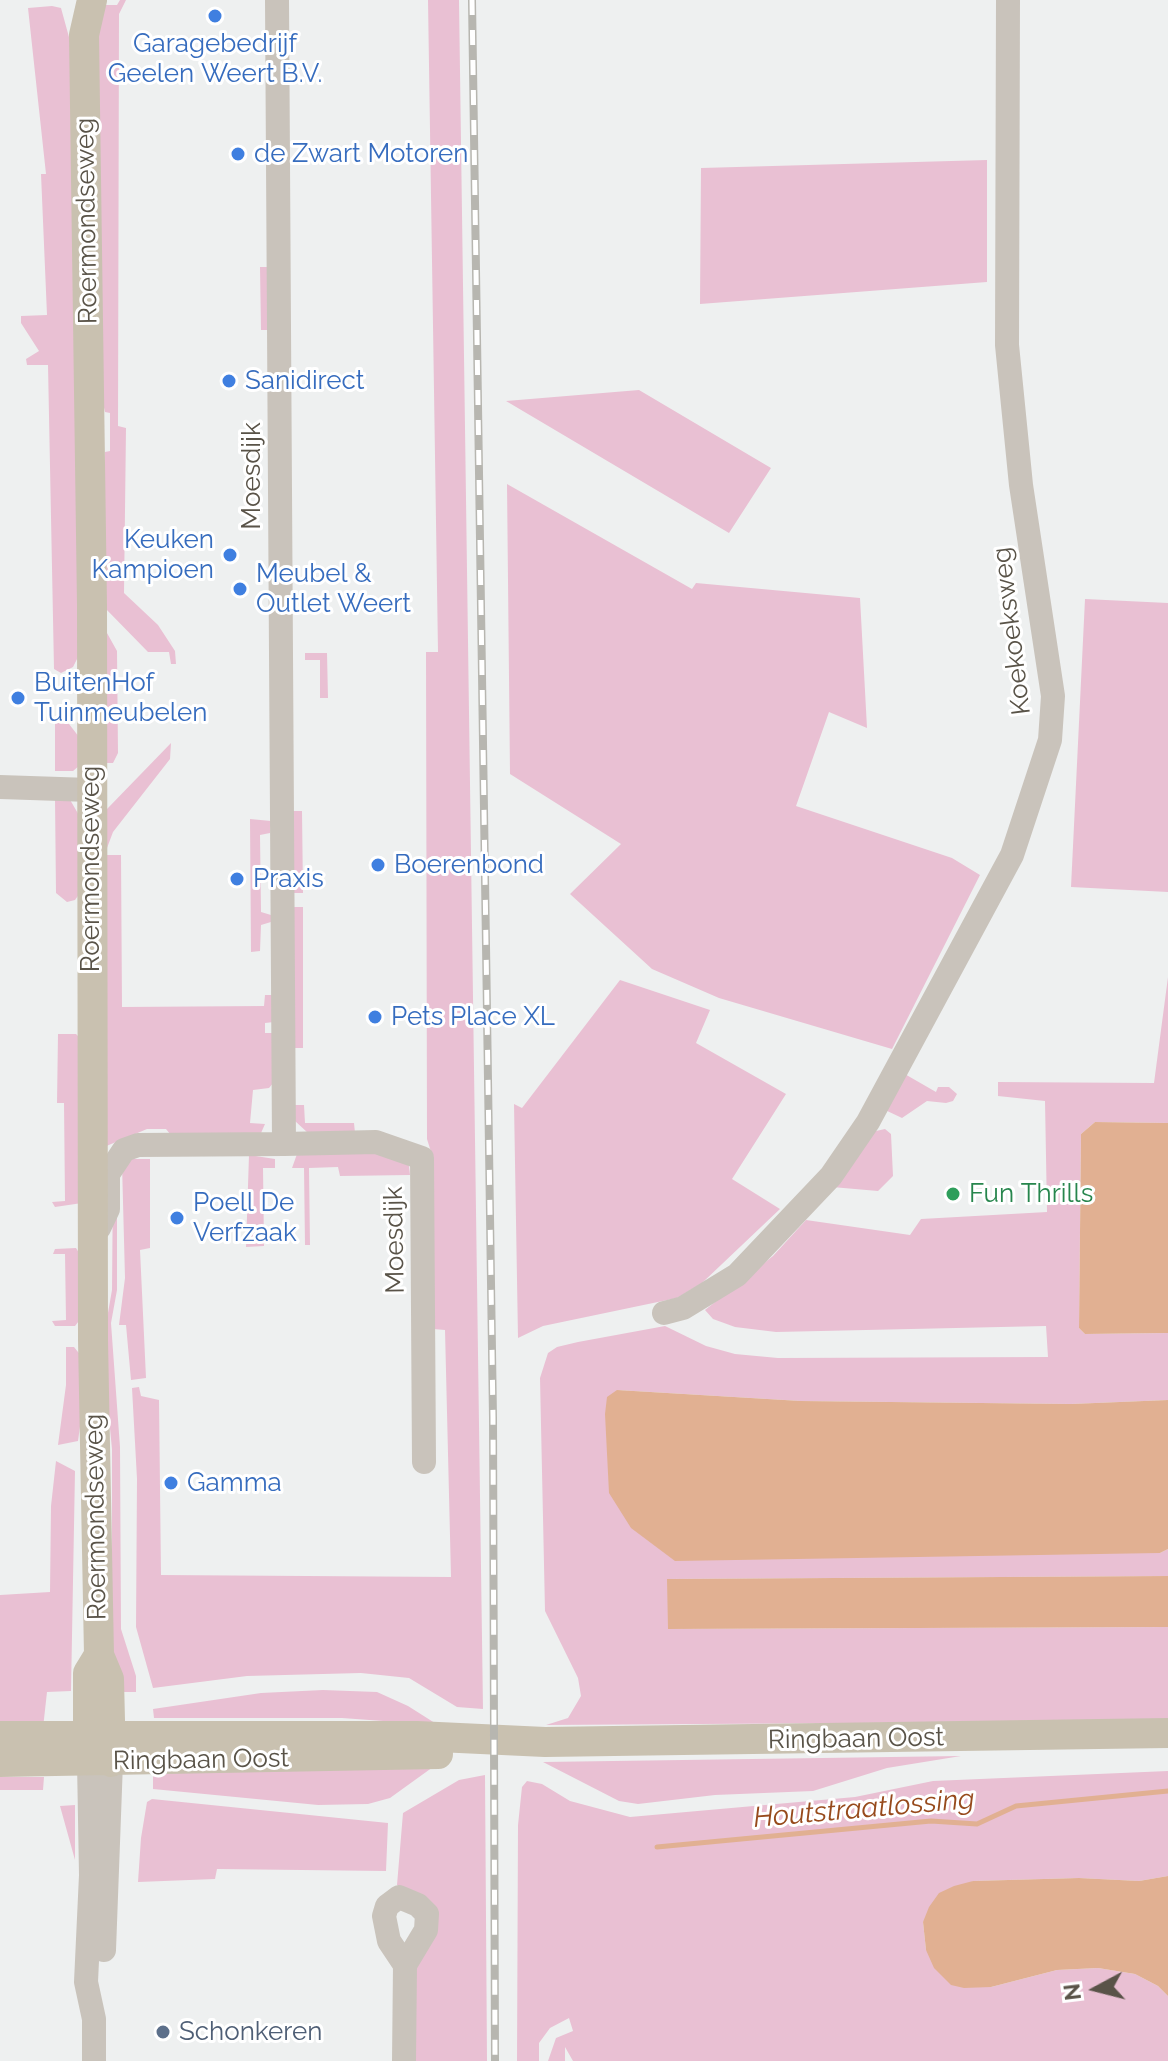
<!DOCTYPE html>
<style>
body{margin:0}
#map{position:relative;width:1168px;height:2061px;overflow:hidden;background:#eef0f0;font-family:Raleway,sans-serif}
canvas{display:block}
.north{position:absolute;left:1056px;top:1949px;width:80px;height:80px;-webkit-text-stroke:6px #fff;paint-order:stroke;rotate:263deg;font-size:22px;font-weight:700;line-height:32px;text-align:center;color:#595348}
.north::after{content:'';display:block;margin:auto;width:28px;height:36px;background:#595348;clip-path:polygon(50% 0,100% 100%,50% 72%,0 100%)}
</style>
<div id="map">
<canvas width="1168" height="2061"></canvas>
<div class="north">N</div>
</div>
<script>
const context = document.querySelector('canvas').getContext('2d');
context.lineJoin = 'round';
function paint(path, color) {
  context.fillStyle = color;
  context.fill(path, 'evenodd');
}
function poly(rows) {
  const path = new Path2D();
  for (const r of rows) {
    path.moveTo(r[0], r[1]);
    for (let i = 2; i < r.length; i += 2) path.lineTo(r[i], r[i + 1]);
  }
  return path;
}
function stroke(path, color, width, dash) {
  context.strokeStyle = color;
  context.lineWidth = width;
  context.lineCap = dash ? 'butt' : 'round';
  context.setLineDash(dash || []);
  context.stroke(path);
}
function drawText(font, color, halo, rows, align = 'center') {
  context.font = font + ' Raleway,sans-serif';
  context.lineWidth = 6;
  context.setLineDash([]);
  context.textBaseline = 'middle';
  context.strokeStyle = halo;
  context.fillStyle = color;
  for (const [text, x, y, turn = 0] of rows) {
    context.save();
    context.translate(x, y);
    context.rotate((+turn || 0) * Math.PI / 180);
    context.textAlign = isNaN(turn) ? turn : align;
    if (halo) context.strokeText(text, 0, 0);
    context.fillText(text, 0, 0);
    context.restore();
  }
}
const green = poly([
 [120,0,126,0,119,14,118,426,126,428,124,593,158,625,175,651,176,664,171,664,169,652,148,652,104,607,105,452,110,451,110,413,105,412,97,375,96,5,117,5],
 [428,0,459,0,483,1709,457,1707,409,1678,361,1673,247,1676,153,1688,136,1627,137,1479,132,1388,139,1387,141,1396,159,1400,161,1575,451,1577,445,1330,433,1329,432,1155,427,1139,426,652,438,652],
 [52,6,61,8,72,48,79,655,73,667,61,673,54,669,48,365,27,365,26,359,39,351,21,323,21,316,47,315,41,174,46,174,28,8],
 [987,160,987,282,700,304,701,168],
 [260,267,270,267,270,330,261,330],
 [639,390,771,468,729,533,506,401],
 [507,484,692,589,696,583,860,598,867,728,829,712,796,806,952,858,980,875,892,1049,719,998,652,969,570,894,621,844,510,774],
 [1085,599,1168,603,1168,892,1071,887],
 [107,633,117,651,118,753,113,763,104,763],
 [305,653,327,653,328,698,320,698,320,660,305,660],
 [55,718,66,720,79,737,79,766,73,771,55,771],
 [171,743,170,759,113,832,107,848,101,849,101,822,107,809],
 [69,798,80,817,80,893,75,900,67,902,56,893,55,799],
 [293,811,302,811,303,893,294,893],
 [250,819,271,821,270,833,260,835,261,912,271,915,271,922,261,925,260,951,251,952],
 [99,855,121,855,122,1007,264,1006,265,995,274,995,274,1022,265,1023,265,1033,273,1033,274,1082,269,1088,253,1090,250,1123,265,1124,261,1133,170,1134,166,1129,147,1129,104,1147],
 [293,907,303,907,303,1048,295,1048],
 [1168,977,1168,1123,1095,1122,1081,1134,1079,1328,1085,1334,1168,1333,1168,1400,1071,1404,801,1401,617,1390,1160,1553,1168,1549,1168,1576,668,1579,668,1629,1168,1627,1168,1721,546,1725,568,1718,581,1696,578,1678,545,1611,540,1378,548,1353,557,1347,578,1342,665,1326,706,1346,735,1354,778,1358,1048,1357,1046,1326,776,1332,735,1327,713,1319,705,1310,773,1256,806,1220,910,1235,921,1219,1047,1212,1045,1101,998,1096,998,1082,1154,1083],
 [620,980,710,1010,696,1043,786,1094,732,1179,780,1209,702,1283,677,1298,543,1326,518,1338,514,1104,522,1108],
 [58,1034,76,1034,81,1039,82,1203,55,1207,52,1202,65,1201,64,1103,57,1103],
 [903,1073,936,1092,938,1087,949,1087,957,1094,953,1101,946,1103,927,1101,902,1118,883,1109],
 [295,1105,304,1105,305,1123,354,1123,355,1133,308,1133,295,1121],
 [885,1129,891,1134,893,1176,878,1191,832,1187,867,1133],
 [297,1154,393,1154,409,1166,410,1175,340,1176,338,1167,309,1168,310,1245,305,1245,304,1168,292,1168],
 [249,1155,275,1159,275,1168,263,1168,264,1246,246,1247],
 [130,1159,150,1159,150,1248,140,1250,146,1378,131,1380,126,1325,119,1325,125,1278,122,1164],
 [117,1175,117,1290,111,1323,120,1447,121,1629,136,1676,136,1692,117,1692,112,1649,112,1449,102,1347,112,1290,113,1176],
 [76,1248,83,1259,82,1317,75,1326,55,1326,52,1321,66,1320,65,1254,53,1254,55,1249],
 [66,1347,74,1347,82,1357,83,1405,78,1441,58,1445,66,1385],
 [56,1461,75,1471,71,1691,47,1692,43,1728,0,1728,0,1595,50,1592,51,1506],
 [323,1690,377,1692,408,1706,438,1725,342,1718,154,1718,153,1709,261,1693],
 [961,1756,887,1768,813,1791,715,1795,638,1804,619,1801,543,1762],
 [433,1767,390,1798,368,1804,318,1805,153,1789,153,1773],
 [1168,1771,1168,1876,1139,1881,1079,1878,973,1881,923,1922,926,1950,991,1987,1057,1970,1098,1968,1135,1974,1158,1986,1168,1996,1168,2061,573,2061,565,2047,565,2061,548,2061,556,2038,573,2031,569,2018,550,2028,539,2043,539,2061,517,2061,518,1825,522,1787,527,1781,542,1784,570,1801,630,1817,855,1797,933,1781],
 [485,1775,487,2061,411,2061,411,1981,423,1905,397,1885,403,1813,459,1780],
 [0,1777,44,1777,43,1790,0,1790],
 [152,1799,388,1823,386,1871,217,1869,215,1879,138,1882,141,1838,147,1802],
 [75,1805,75,1860,60,1806]
]);
const water = poly([
 [1095,1122,1168,1123,1168,1333,1085,1334,1079,1328,1081,1134],
 [617,1390,801,1401,1071,1404,1168,1400,1168,1549,1160,1553,675,1561,631,1528,609,1493,605,1414,607,1397],
 [1168,1576,1168,1627,668,1629,667,1579],
 [1168,1876,1168,1996,1158,1986,1135,1974,1098,1968,1057,1970,991,1987,964,1988,951,1985,934,1968,926,1950,923,1922,929,1907,939,1893,954,1886,973,1881,1079,1878,1139,1881]
]);
const stream = poly([
 [657,1847,931,1821,977,1824,1016,1806,1168,1791]
]);
const minor = poly([
 [277,0,284,1144,376,1142,422,1158,424,1462],
 [0,787,90,790],
 [99,1228,108,1209,108,1174,124,1150,138,1145,284,1144],
 [664,1313,683,1308,737,1275,831,1176,868,1122,1012,855,1050,740,1053,696,1021,485,1007,345,1008,0],
 [89,1762,91,1875,86,1982,94,2019,94,2061],
 [104,1950,111,1762],
 [404,2061,405,1965,426,1930,427,1914,418,1905,399,1897,387,1906,384,1916,389,1941,405,1965]
]);
const major = poly([
 [92,0,84,35,92,605,93,1340,99,1655,109,1679,111,1762],
 [0,1736,417,1736,545,1742,1168,1733],
 [88,1756,88,1673,99,1655],
 [0,1762,438,1754]
]);
const rail = poly([
 [472,0,493,1417,495,2061]
]);
const markers = [
 [215,16,8,"#3f7fe0"],
 [238,154,8,"#3f7fe0"],
 [229,381,8,"#3f7fe0"],
 [230,555,8,"#3f7fe0"],
 [240,589,8,"#3f7fe0"],
 [18,698,8,"#3f7fe0"],
 [378,865,8,"#3f7fe0"],
 [237,879,8,"#3f7fe0"],
 [375,1017,8,"#3f7fe0"],
 [953,1194,8,"#2e9e5b"],
 [177,1218,8,"#3f7fe0"],
 [171,1483,8,"#3f7fe0"],
 [163,2032,8,"#5c6f8a"]
];
const shopNames = [
 ["Garagebedrijf",215,44,"center"],
 ["Geelen Weert B.V.",215,74,"center"],
 ["de Zwart Motoren",254,154],
 ["Sanidirect",245,381],
 ["Keuken",214,540,"right"],
 ["Kampioen",214,570,"right"],
 ["Meubel &",256,574],
 ["Outlet Weert",256,604],
 ["BuitenHof",34,683],
 ["Tuinmeubelen",34,713],
 ["Boerenbond",394,865],
 ["Praxis",253,879],
 ["Pets Place XL",391,1017],
 ["Poell De",193,1203],
 ["Verfzaak",193,1233],
 ["Gamma",187,1483]
];
const streetNames = [
 ["Roermondseweg",87,221,-91],
 ["Moesdijk",252,476,-90],
 ["Koekoeksweg",1012,631,-97],
 ["Roermondseweg",91,869,-90],
 ["Moesdijk",395,1240,-91],
 ["Roermondseweg",96,1517,-91],
 ["Ringbaan Oost",856,1739,-1],
 ["Ringbaan Oost",201,1760,-1]
];
const leisureNames = [
 ["Fun Thrills",969,1194]
];
const serviceNames = [
 ["Schonkeren",179,2032]
];
const waterNames = [
 ["Houtstraatlossing",864,1809,-5]
];
paint(green, '#e9c0d3');
paint(water, '#e1b092');
stroke(stream, '#e1b092', 5);
stroke(minor, '#c9c3bb', 24);
stroke(major, '#c9c1b0', 30);
stroke(rail, '#b7b6b0', 8);
stroke(rail, '#fff', 5, [15]);
for (const [x, y, r, color] of markers) {
  const dot = new Path2D();
  dot.arc(x, y, r, 0, 2 * Math.PI);
  context.fillStyle = color;
  context.fill(dot);
  stroke(dot, '#fff', 3);
}
drawText('26px', '#366cbe', '#fff', shopNames, 'left');
drawText('26px', '#595348', '#fff', streetNames);
drawText('26px', '#27864d', '#fff', leisureNames, 'left');
drawText('26px', '#4e5e75', '#fff', serviceNames, 'left');
drawText('italic 28px', '#974a1c', '#fff', waterNames);
</script>
